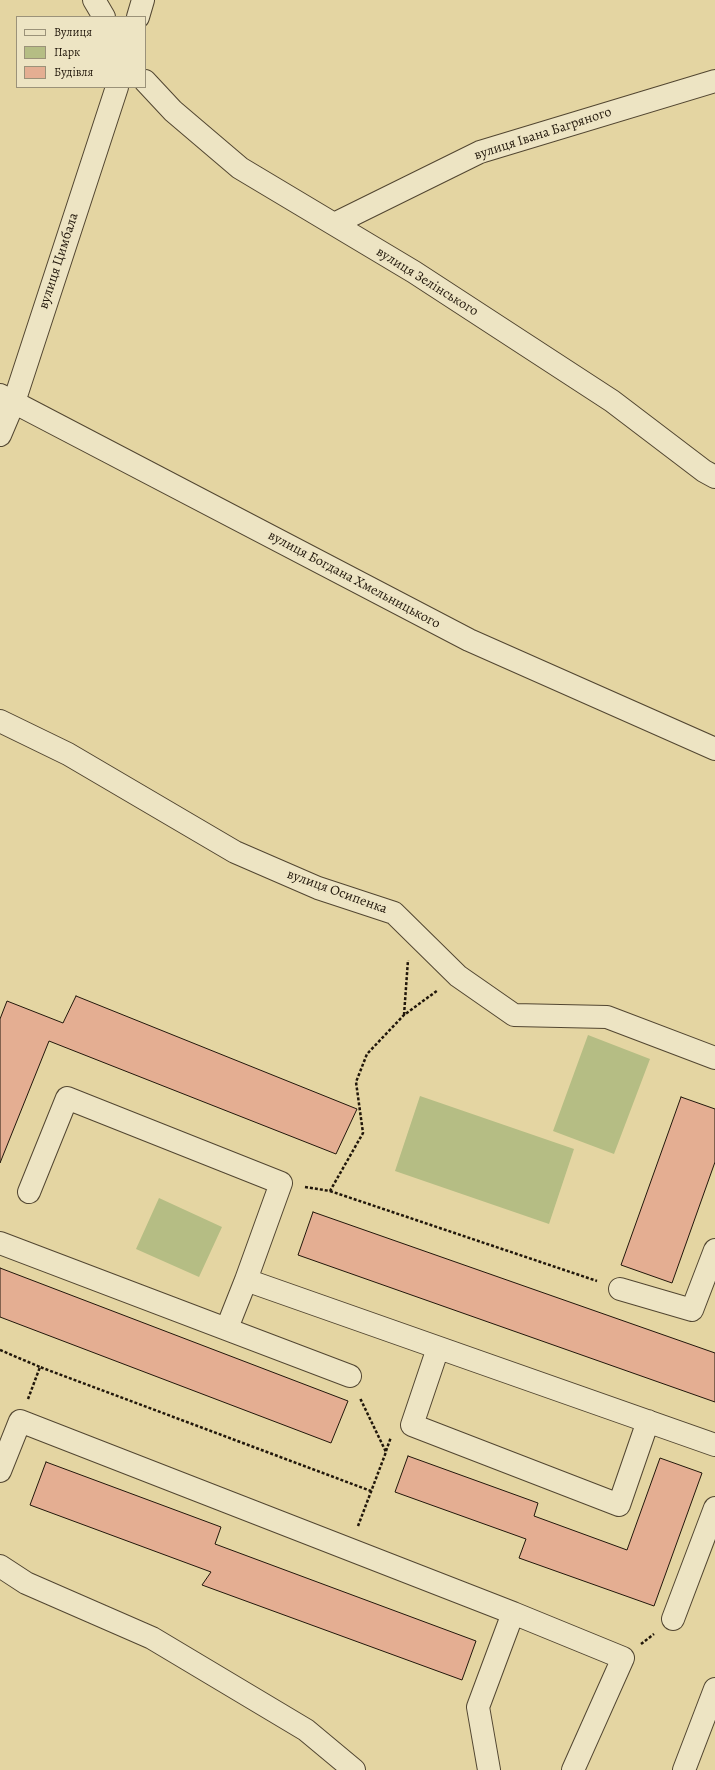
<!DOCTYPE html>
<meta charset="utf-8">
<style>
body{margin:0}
#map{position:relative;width:715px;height:1770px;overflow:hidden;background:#e4d5a2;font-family:Alegreya,serif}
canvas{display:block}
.legend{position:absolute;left:16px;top:16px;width:130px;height:72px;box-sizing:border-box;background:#ede4c3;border:1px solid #9b9279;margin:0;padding:5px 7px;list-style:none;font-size:12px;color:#21170b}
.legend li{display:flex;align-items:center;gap:8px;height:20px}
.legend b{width:20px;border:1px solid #9b9279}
</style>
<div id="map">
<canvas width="715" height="1770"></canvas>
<ul class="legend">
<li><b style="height:5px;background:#ede4c3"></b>Вулиця</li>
<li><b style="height:11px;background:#b5bd84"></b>Парк</li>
<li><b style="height:11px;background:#e4ae92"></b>Будівля</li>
</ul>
</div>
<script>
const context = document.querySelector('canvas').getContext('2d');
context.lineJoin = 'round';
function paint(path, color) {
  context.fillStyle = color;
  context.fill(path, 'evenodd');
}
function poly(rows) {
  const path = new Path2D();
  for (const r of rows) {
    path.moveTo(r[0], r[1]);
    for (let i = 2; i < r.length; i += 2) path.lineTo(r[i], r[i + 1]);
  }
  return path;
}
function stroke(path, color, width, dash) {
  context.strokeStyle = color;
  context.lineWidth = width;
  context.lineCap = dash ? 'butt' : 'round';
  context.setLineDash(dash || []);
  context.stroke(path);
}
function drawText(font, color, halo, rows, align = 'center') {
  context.font = font + ' Alegreya,serif';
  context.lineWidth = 3.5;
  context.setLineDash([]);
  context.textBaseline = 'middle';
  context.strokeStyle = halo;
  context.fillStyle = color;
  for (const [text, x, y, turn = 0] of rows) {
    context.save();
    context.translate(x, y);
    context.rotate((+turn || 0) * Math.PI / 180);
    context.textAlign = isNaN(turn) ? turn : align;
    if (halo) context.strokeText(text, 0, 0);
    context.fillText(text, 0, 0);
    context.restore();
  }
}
const green = poly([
 [588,1035,650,1059,614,1154,553,1131],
 [420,1096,574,1149,549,1224,395,1171],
 [159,1198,222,1227,199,1277,136,1249]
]);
const building = poly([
 [76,996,357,1109,336,1154,49,1041,0,1163,0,1019,7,1001,63,1023,76,996],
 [681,1097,715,1109,715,1162,672,1283,621,1265,681,1097],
 [313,1212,715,1353,715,1402,298,1255,313,1212],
 [0,1268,348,1401,331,1443,0,1317,0,1268],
 [408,1456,538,1503,534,1516,627,1550,660,1458,702,1473,654,1606,519,1558,526,1539,395,1492,408,1456],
 [46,1462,221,1527,215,1544,476,1641,462,1680,202,1585,211,1572,30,1505,46,1462]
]);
const path = poly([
 [404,1015,408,960],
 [305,1187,330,1191,363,1133,356,1082,367,1054,404,1015,438,990],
 [330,1191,597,1281],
 [0,1350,40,1367],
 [28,1399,40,1367,371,1491],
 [386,1451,391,1437],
 [358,1526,386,1452,360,1398],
 [641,1644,654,1634]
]);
const minor = poly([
 [94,0,104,17],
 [138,17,143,0],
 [145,81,173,111,240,168,414,272,612,401,704,471,715,477],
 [334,224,480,152,715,81],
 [0,395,469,640,715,749],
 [0,435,14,402,117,87],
 [0,721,68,754,235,852,318,888,394,913,458,976,514,1015,607,1017,715,1058],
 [29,1192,67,1098,281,1183,246,1280,715,1445],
 [0,1243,350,1376],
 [620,1289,692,1310,715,1250],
 [227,1328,246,1280],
 [438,1348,412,1425,619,1505,648,1421],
 [0,1471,20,1421,513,1613,478,1707,489,1770],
 [0,1566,26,1583,152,1638,306,1730,354,1770],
 [513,1613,623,1658,573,1770],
 [673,1619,715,1508],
 [684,1770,715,1689]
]);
const streetNames = [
 ["вулиця Івана Багряного",543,134,-18],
 ["вулиця Цимбала",59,261,-72],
 ["вулиця Зелінського",427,282,32],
 ["вулиця Богдана Хмельницького",354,580,28],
 ["вулиця Осипенка",337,892,20]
];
paint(green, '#b5bd84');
paint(building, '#e4ae92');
stroke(building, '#21170b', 1);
stroke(minor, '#524631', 24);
stroke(path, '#21170b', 2.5, [3, 2]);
stroke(minor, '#ede4c3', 22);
drawText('14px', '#21170b', '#ede4c3', streetNames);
</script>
